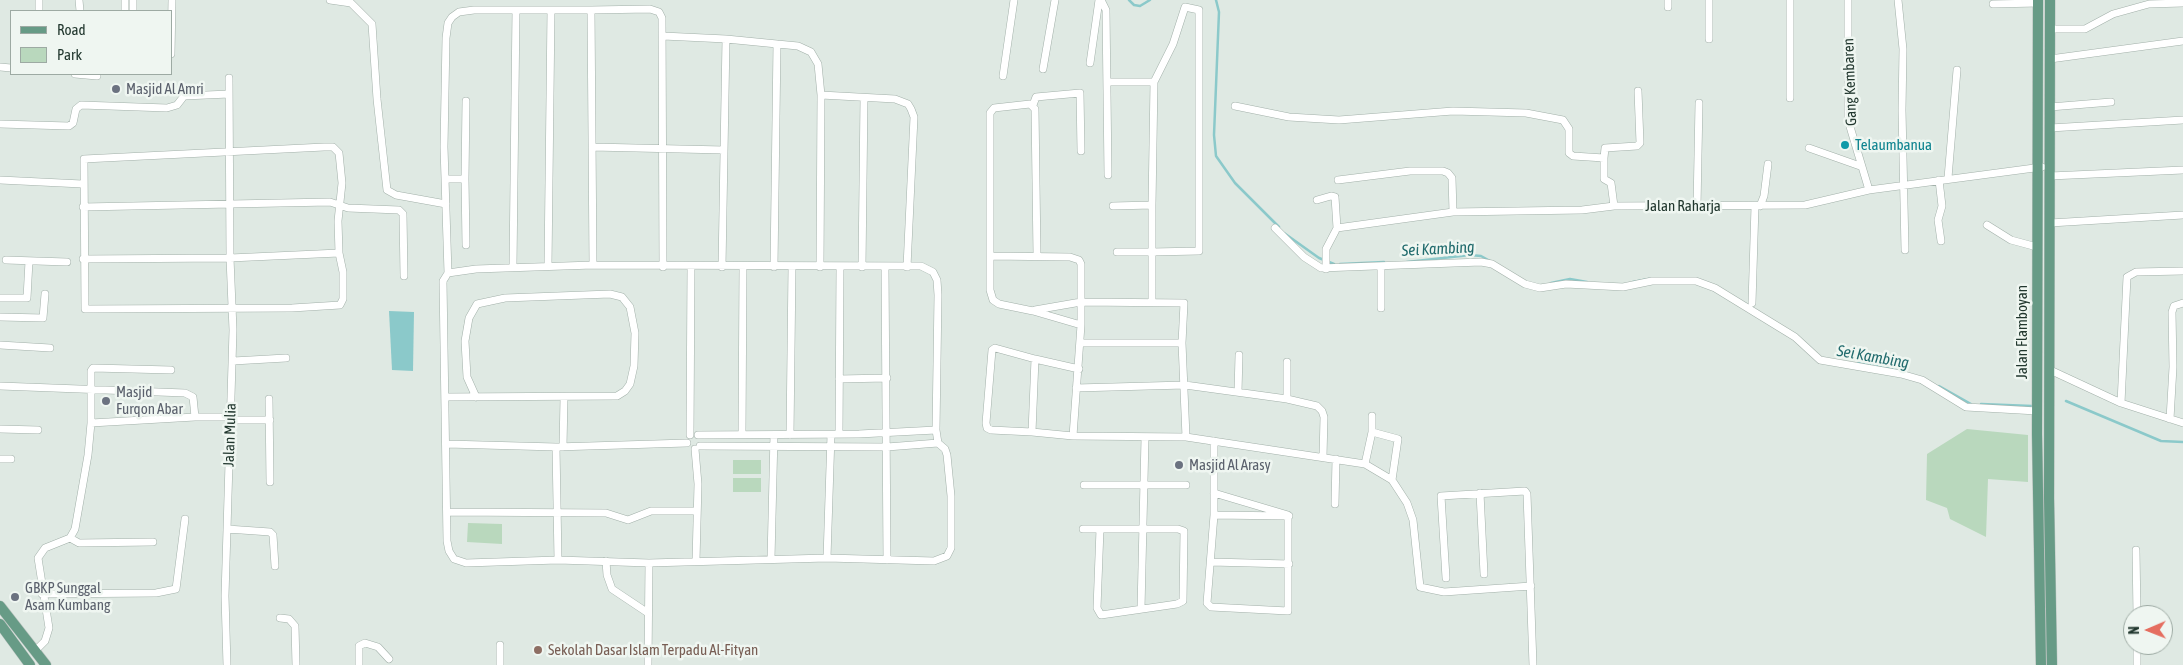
<!DOCTYPE html>
<style>
body{margin:0}
#map{position:relative;width:2183px;height:665px;overflow:hidden;background:#dfe9e3;font-family:"Asap Condensed",sans-serif}
canvas{display:block}
.legend{position:absolute;left:10px;top:10px;width:162px;height:65px;box-sizing:border-box;background:#eff6f1;border:1px solid #9daaa3;margin:0;padding:6px 9px;list-style:none;font-size:15px;color:#21372e}
.legend li{display:flex;align-items:center;gap:10px;height:25px}
.legend b{width:25px;border:1px solid #9daaa3}
.north{position:absolute;left:2123px;top:605px;width:50px;height:50px;box-sizing:border-box;background:#eff6f1;border:1px solid #9daaa3;border-radius:50%;rotate:269deg;font-size:14px;font-weight:700;line-height:20px;text-align:center;color:#21372e}
.north::after{content:'';display:block;margin:auto;width:18px;height:22px;background:#e56e60;clip-path:polygon(50% 0,100% 100%,50% 72%,0 100%)}
</style>
<div id="map">
<canvas width="2183" height="665"></canvas>
<ul class="legend">
<li><b style="height:6px;background:#679b86"></b>Road</li>
<li><b style="height:14px;background:#b9d8bd"></b>Park</li>
</ul>
<div class="north">N</div>
</div>
<script>
const context = document.querySelector('canvas').getContext('2d');
context.lineJoin = 'round';
function paint(path, color) {
  context.fillStyle = color;
  context.fill(path, 'evenodd');
}
function poly(rows) {
  const path = new Path2D();
  for (const r of rows) {
    path.moveTo(r[0], r[1]);
    for (let i = 2; i < r.length; i += 2) path.lineTo(r[i], r[i + 1]);
  }
  return path;
}
function stroke(path, color, width, dash) {
  context.strokeStyle = color;
  context.lineWidth = width;
  context.lineCap = dash ? 'butt' : 'round';
  context.setLineDash(dash || []);
  context.stroke(path);
}
function drawText(font, color, halo, rows, align = 'center') {
  context.font = font + ' "Asap Condensed",sans-serif';
  context.lineWidth = 5;
  context.setLineDash([]);
  context.textBaseline = 'middle';
  context.strokeStyle = halo;
  context.fillStyle = color;
  for (const [text, x, y, turn = 0] of rows) {
    context.save();
    context.translate(x, y);
    context.rotate((+turn || 0) * Math.PI / 180);
    context.textAlign = isNaN(turn) ? turn : align;
    if (halo) context.strokeText(text, 0, 0);
    context.fillText(text, 0, 0);
    context.restore();
  }
}
const green = poly([
 [1967,429,2028,435,2028,482,1988,479,1986,537,1950,519,1947,508,1926,500,1927,454],
 [733,460,761,460,761,474,733,474],
 [733,478,761,478,761,492,733,492],
 [468,523,502,524,502,544,467,542]
]);
const water = poly([
 [389,311,414,312,413,371,392,370]
]);
const stream = poly([
 [1129,0,1134,5,1140,6,1150,0],
 [1216,0,1219,12,1214,135,1216,156,1235,183,1279,227],
 [1284,233,1319,258,1334,264],
 [1407,262,1470,255,1481,256,1490,261],
 [1340,264,1384,262],
 [1633,282,1649,279],
 [1551,283,1570,279,1587,282],
 [1858,363,1896,370],
 [1939,386,1971,404],
 [2066,401,2161,441,2183,442],
 [1981,404,2032,406]
]);
const minor = poly([
 [39,0,39,11],
 [79,0,80,11],
 [133,0,133,11],
 [330,0,351,3,372,24,377,99,387,190,396,195,446,204],
 [1101,0,1106,10,1108,175],
 [1668,0,1668,7],
 [1848,0,1848,120,1869,190],
 [1898,0,1903,49,1902,110,1905,250],
 [1993,4,2038,3],
 [551,10,591,10,593,265],
 [591,10,650,9,659,12,662,18,663,267],
 [125,11,125,0],
 [2050,29,2085,29,2113,14,2149,4,2183,3],
 [663,36,726,39],
 [1709,39,1709,0],
 [171,54,172,0],
 [2050,59,2183,41],
 [1090,63,1099,0],
 [0,67,11,68],
 [1043,69,1055,0],
 [75,74,97,76],
 [1003,76,1014,0],
 [1108,82,1154,82],
 [1790,98,1790,0],
 [1033,105,1036,97,1080,93,1081,151],
 [1235,106,1289,117,1339,120,1453,111,1526,113,1563,120,1569,129,1569,153,1573,156,1604,158,1605,148,1637,146,1640,143,1638,91],
 [2050,107,2111,102],
 [0,124,69,126,73,123,76,109,81,105,167,108,177,105,184,96,229,94],
 [2050,128,2183,120],
 [324,147,333,147,339,153,342,183,338,221,339,253,343,272,343,299,340,305,292,308,85,309,84,159,324,147],
 [592,147,724,150],
 [1809,148,1860,166],
 [1604,158,1604,179,1611,183,1614,206],
 [2050,176,2183,170],
 [1948,178,1957,70],
 [445,179,465,179,466,101],
 [465,179,466,245],
 [0,180,82,184],
 [1338,180,1410,171,1443,171,1448,173,1452,178,1453,212],
 [1939,180,1942,206,1938,220,1941,241],
 [1317,200,1331,196,1335,197,1337,228],
 [1113,206,1152,205],
 [1760,206,1764,196,1768,164],
 [83,207,330,202,348,208,399,210,403,214,404,276],
 [1697,207,1699,103],
 [2050,223,2183,215],
 [1987,225,2011,240,2037,247],
 [1275,228,1304,257,1321,268,1481,262,1492,264,1525,284,1540,288,1566,284,1623,287,1652,281,1696,281,1715,288,1795,337,1820,360,1901,374,1922,380,1966,407,2037,411],
 [1337,228,1453,212,1582,210,1614,206,1805,205,1869,190,2042,167],
 [1117,252,1152,252,1199,251,1199,10,1185,7,1173,44,1154,82,1152,205,1152,302],
 [1037,255,1035,109,1030,104,994,108,990,113,990,290,993,300,999,304,1033,311,1081,325,1073,436],
 [990,256,1070,257,1079,260,1081,264,1081,325],
 [83,259,230,258,339,253],
 [6,260,67,262],
 [593,265,921,266,933,272,937,280,938,295,936,430,938,443,945,449,947,455,951,496,951,548,947,556,934,561,827,558,649,563,558,560,466,563,454,559,449,551,447,541,443,281,448,273,476,269,593,265],
 [1381,266,1381,308],
 [513,267,516,10],
 [722,267,726,39,777,44],
 [774,267,777,44,798,46,811,52,818,64,821,95,895,99,908,104,911,109,914,117,907,267],
 [820,267,821,95],
 [862,267,864,98],
 [885,267,887,560],
 [1326,269,1326,249,1337,228],
 [448,273,444,147,446,38,448,23,452,17,459,12,474,10,551,10,548,266],
 [0,298,27,298,29,261],
 [1752,303,1755,206],
 [1035,310,1081,302,1184,303,1182,343,1186,437],
 [0,317,43,318,45,294],
 [1081,343,1182,343],
 [0,345,50,348],
 [233,361,286,358],
 [1287,362,1287,399],
 [1079,369,1035,359,1032,432,1073,436,1186,437,1365,464,1392,480,1407,503,1413,520,1420,587,1444,592,1531,586],
 [2050,370,2121,403,2183,423],
 [839,379,887,378],
 [0,386,185,393,193,397,195,417],
 [1076,388,1185,385,1287,399,1317,406,1322,411,1324,417,1323,457],
 [1238,392,1239,355],
 [445,397,617,396,625,391,630,384,634,366,635,333,630,307,622,297,610,294,505,298,477,304,469,318,465,341,467,377,476,397],
 [269,399,270,482],
 [2121,403,2127,277,2136,272,2183,271],
 [2170,419,2173,367,2172,312,2174,306,2183,303],
 [231,420,270,420],
 [91,423,195,417,231,417],
 [0,429,38,430],
 [1032,432,991,430,987,428,986,423,992,350,995,348,1035,359],
 [1372,432,1398,439,1392,480],
 [742,434,743,267],
 [839,434,840,267],
 [690,435,691,267],
 [698,435,859,434,936,430],
 [790,435,792,267],
 [447,444,556,447,687,443],
 [700,446,887,447,938,443],
 [556,447,558,560],
 [563,447,564,398],
 [695,449,698,484,696,561],
 [0,459,11,459],
 [1365,464,1372,432,1372,416],
 [1084,485,1186,485],
 [1214,493,1288,515,1288,611,1211,607,1207,603,1214,515,1214,441],
 [1480,493,1484,574],
 [1335,504,1336,459],
 [447,512,606,513,628,520,651,511,697,511],
 [1214,515,1289,516],
 [227,529,270,532,273,535,275,566],
 [1083,529,1100,529],
 [1100,529,1178,529,1184,531,1183,601,1177,604,1101,615,1097,608,1100,529],
 [70,538,79,543,153,542],
 [2136,550,2137,615],
 [827,558,831,435],
 [771,559,774,435],
 [606,561,607,575,612,589,648,613],
 [1211,562,1289,564],
 [1446,578,1441,496,1525,491,1527,494,1533,665],
 [42,594,156,593,176,589,185,519],
 [1141,609,1145,438],
 [280,618,289,619,295,626,296,665],
 [500,645,500,665],
 [2137,645,2137,665],
 [36,650,45,641,49,628,38,558,45,548,70,538,75,529,88,455,91,423,91,371,93,368,171,370],
 [227,665,225,596,233,330,230,258,229,78],
 [359,665,359,646,365,643,378,647,389,659],
 [648,665,649,563]
]);
const primary = poly([
 [2038,0,2037,434,2041,665],
 [2050,0,2049,498,2052,665],
 [0,606,46,665],
 [0,624,30,665]
]);
const markers = [
 [116,89,5,"#6b7280"],
 [1845,145,5,"#0f9aa8"],
 [106,401,5,"#6b7280"],
 [1179,465,5,"#6b7280"],
 [15,597,5,"#6b7280"],
 [538,650,5,"#8d6e63"]
];
const streetNames = [
 ["Gang Kembaren",1850,82,-92],
 ["Jalan Raharja",1683,206],
 ["Jalan Flamboyan",2022,332,-90],
 ["Jalan Mulia",230,435,-88]
];
const worshipNames = [
 ["Masjid Al Amri",126,89],
 ["Masjid",116,392],
 ["Furqon Abar",116,409],
 ["Masjid Al Arasy",1189,465],
 ["GBKP Sunggal",25,588],
 ["Asam Kumbang",25,605]
];
const cultureNames = [
 ["Telaumbanua",1855,145]
];
const educationNames = [
 ["Sekolah Dasar Islam Terpadu Al-Fityan",548,650]
];
const waterNames = [
 ["Sei Kambing",1438,249,-3],
 ["Sei Kambing",1873,357,10]
];
paint(green, '#b9d8bd');
paint(water, '#8bc9ca');
stroke(stream, '#8bc9ca', 2.5);
stroke(minor, '#a2b0a9', 8);
stroke(primary, '#bcc3c0', 11);
stroke(minor, '#fff', 7);
stroke(primary, '#679b86', 10);
for (const [x, y, r, color] of markers) {
  const dot = new Path2D();
  dot.arc(x, y, r, 0, 2 * Math.PI);
  context.fillStyle = color;
  context.fill(dot);
  stroke(dot, '#eff6f1', 2);
}
drawText('15px', '#21372e', '#eff6f1', streetNames);
drawText('15px', '#5b616d', '#eff6f1', worshipNames, 'left');
drawText('15px', '#0d838f', '#eff6f1', cultureNames, 'left');
drawText('15px', '#785e54', '#eff6f1', educationNames, 'left');
drawText('italic 16px', '#216b6d', '#eff6f1', waterNames);
</script>
